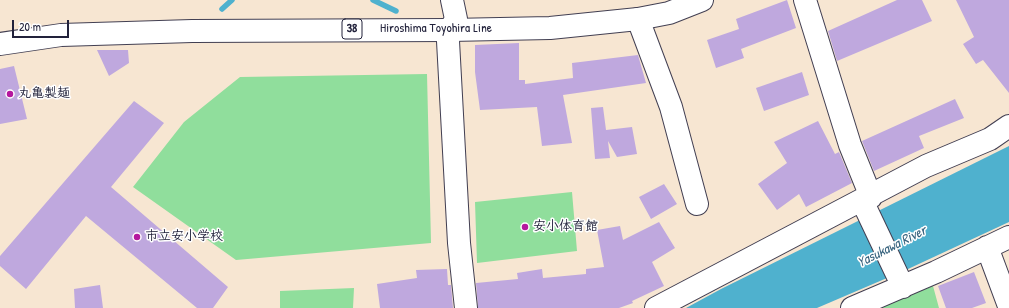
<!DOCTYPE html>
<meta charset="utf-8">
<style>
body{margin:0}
#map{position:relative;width:1009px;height:308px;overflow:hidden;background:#f7e6d2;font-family:"Patrick Hand",sans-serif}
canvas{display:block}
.scale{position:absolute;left:12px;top:20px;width:57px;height:18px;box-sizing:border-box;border:2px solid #22223b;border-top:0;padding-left:5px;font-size:12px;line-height:14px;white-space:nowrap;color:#22223b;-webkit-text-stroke:3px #fff;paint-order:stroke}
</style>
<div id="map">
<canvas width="1009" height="308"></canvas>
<div class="scale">20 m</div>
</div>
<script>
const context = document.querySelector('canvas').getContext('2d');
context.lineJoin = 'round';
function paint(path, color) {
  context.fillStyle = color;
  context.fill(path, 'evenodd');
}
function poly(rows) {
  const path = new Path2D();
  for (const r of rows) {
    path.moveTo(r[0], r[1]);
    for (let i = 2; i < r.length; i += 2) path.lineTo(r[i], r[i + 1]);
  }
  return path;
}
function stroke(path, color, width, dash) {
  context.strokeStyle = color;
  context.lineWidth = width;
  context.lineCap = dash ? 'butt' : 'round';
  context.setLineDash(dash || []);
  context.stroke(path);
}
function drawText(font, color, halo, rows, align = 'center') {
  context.font = font + ' "Patrick Hand","Klee One",sans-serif';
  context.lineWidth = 3;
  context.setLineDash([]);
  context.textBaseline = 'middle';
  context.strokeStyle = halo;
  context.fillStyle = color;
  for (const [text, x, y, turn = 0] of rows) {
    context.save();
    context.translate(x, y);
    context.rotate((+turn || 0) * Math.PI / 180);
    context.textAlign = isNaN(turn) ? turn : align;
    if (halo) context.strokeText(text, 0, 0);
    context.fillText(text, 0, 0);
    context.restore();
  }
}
const green = poly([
 [427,74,431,243,236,260,133,187,184,122,240,77],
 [572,192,577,251,477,263,475,202],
 [933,286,939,308,878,308],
 [354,288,353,308,280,308,280,291]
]);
const water = poly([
 [1009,146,1009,222,908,269,817,308,686,308,721,289]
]);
const stream = poly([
 [373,0,396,11],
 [222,9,232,0]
]);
const building = poly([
 [787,0,796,28,741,49,744,58,716,68,707,40,739,29,736,19],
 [897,0,922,0,932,21,837,61,828,31],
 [956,0,1009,0,1009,93,983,60,976,64,963,44,974,37],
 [519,43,519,80,525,80,525,84,573,78,572,63,638,55,646,83,563,95,572,143,542,146,537,107,480,110,475,72,475,45],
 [97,50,128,50,129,63,109,76],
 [14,66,27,119,0,124,0,69],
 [802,72,809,95,764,111,756,88],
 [955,99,964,118,919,136,924,148,874,171,862,141],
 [134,101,164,123,111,187,228,287,213,308,197,308,86,216,26,289,0,266,0,256],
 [603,107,606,130,632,127,637,154,617,157,608,141,610,158,595,159,591,108],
 [818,121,835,154,839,152,852,183,806,207,799,194,777,210,758,184,787,163,774,142],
 [664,184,677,204,651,219,639,197],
 [659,222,675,248,652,262,664,286,632,301,633,303,619,308,478,308,476,283,518,279,517,273,542,269,543,278,586,274,586,269,604,267,597,230,620,226,623,240],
 [447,269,448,285,451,285,453,308,380,308,377,284,417,278,416,270],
 [974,272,986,303,972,308,946,308,938,286],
 [100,285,103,308,75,308,74,289]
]);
const minor = poly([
 [452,0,456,19,450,30,448,41,459,243,466,308],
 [805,0,850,145,871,197],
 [638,19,671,107,697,204],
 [866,209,903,287],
 [987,247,1009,306],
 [656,308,926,166,990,139,1009,126],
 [852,308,936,272,1009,237]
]);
const major = poly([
 [0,44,61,35,192,31,450,30,550,28,638,19,669,13,702,0]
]);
const markers = [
 [10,94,4,"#b5179e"],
 [525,227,4,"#b5179e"],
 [137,237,4,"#b5179e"]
];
const shields = [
 [352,29,20]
];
const shieldNames = [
 ["38",352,29]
];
const streetNames = [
 ["Hiroshima Toyohira Line",436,29]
];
const poiNames = [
 ["丸亀製麺",18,94],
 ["安小体育館",533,227],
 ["市立安小学校",145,237]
];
const waterNames = [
 ["Yasukawa River",892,247,-27]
];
paint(green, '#90de9c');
paint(water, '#4fb1ce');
stroke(stream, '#4fb1ce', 5.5);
paint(building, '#bfa8de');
stroke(minor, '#423f52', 24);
stroke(major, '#423f52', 24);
stroke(minor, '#fff', 22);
stroke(major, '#fff', 22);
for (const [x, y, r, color] of markers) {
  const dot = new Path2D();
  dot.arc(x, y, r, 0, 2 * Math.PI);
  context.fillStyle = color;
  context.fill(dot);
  stroke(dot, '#fff', 1.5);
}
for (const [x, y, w] of shields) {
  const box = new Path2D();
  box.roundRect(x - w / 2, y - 10, w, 20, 3);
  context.fillStyle = '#fff';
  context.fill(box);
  stroke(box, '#22223b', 1);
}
drawText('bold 12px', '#22223b', null, shieldNames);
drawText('13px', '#22223b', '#fff', streetNames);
drawText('bold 13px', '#22223b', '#fff', poiNames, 'left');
drawText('italic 14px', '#36627d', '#fff', waterNames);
</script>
